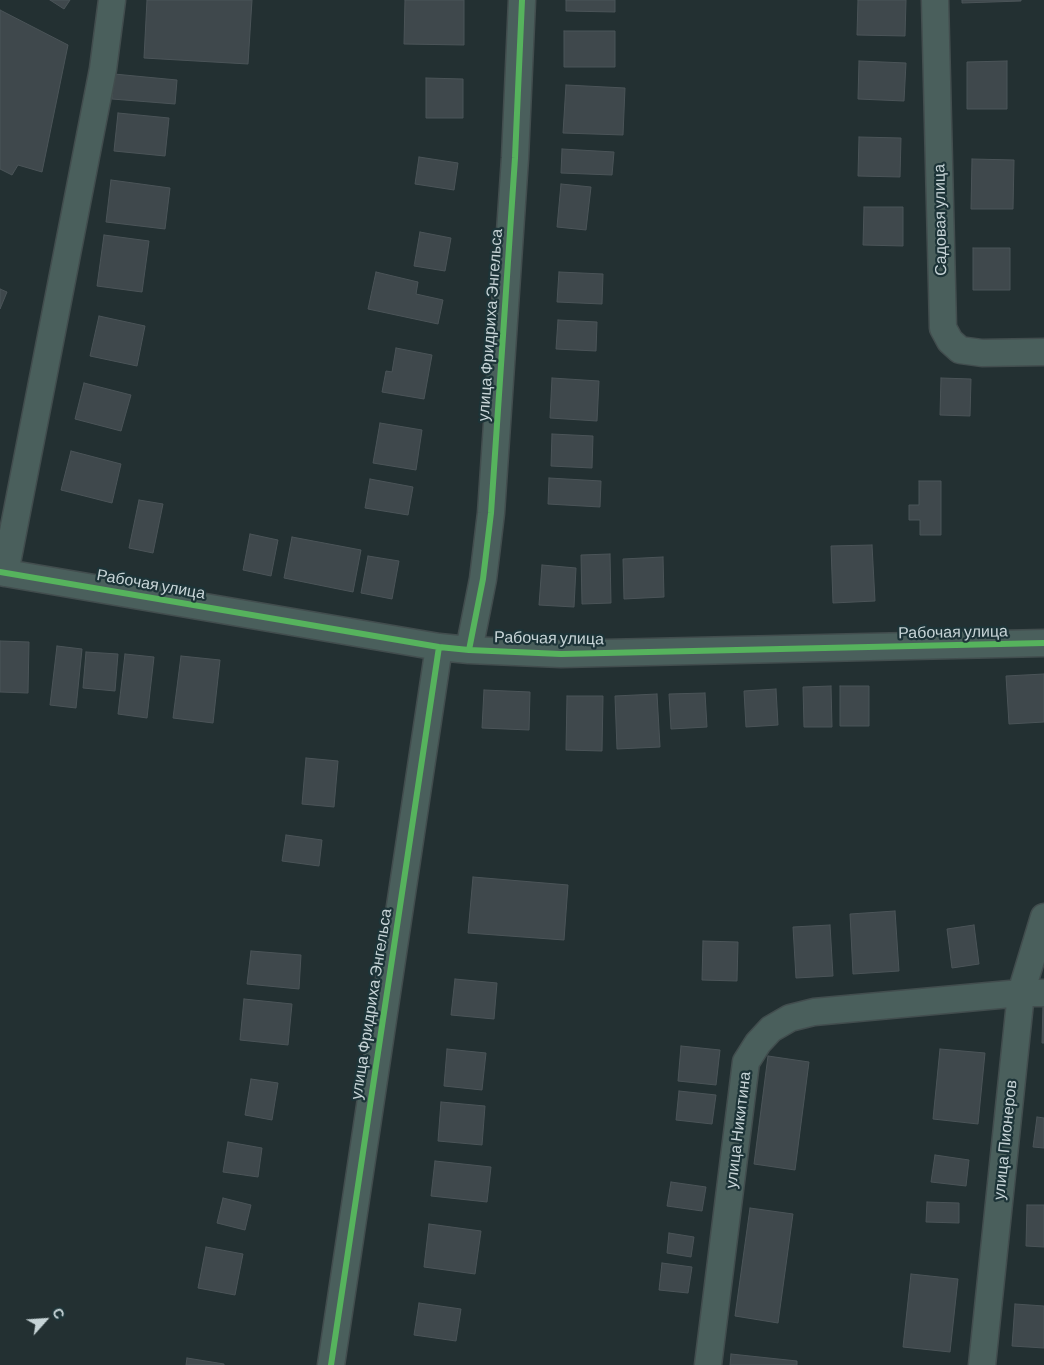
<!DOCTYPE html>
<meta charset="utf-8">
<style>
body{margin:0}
#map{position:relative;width:1044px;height:1365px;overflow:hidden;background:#233032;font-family:Barlow,sans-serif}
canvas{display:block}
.north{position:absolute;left:20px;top:1295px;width:50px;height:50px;-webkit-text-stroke:4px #1d3438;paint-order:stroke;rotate:64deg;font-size:14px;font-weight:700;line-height:20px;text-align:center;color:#c7d4d7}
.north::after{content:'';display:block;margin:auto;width:18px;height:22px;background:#c7d4d7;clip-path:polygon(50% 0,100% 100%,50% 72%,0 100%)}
</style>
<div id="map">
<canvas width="1044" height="1365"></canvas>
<div class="north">С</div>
</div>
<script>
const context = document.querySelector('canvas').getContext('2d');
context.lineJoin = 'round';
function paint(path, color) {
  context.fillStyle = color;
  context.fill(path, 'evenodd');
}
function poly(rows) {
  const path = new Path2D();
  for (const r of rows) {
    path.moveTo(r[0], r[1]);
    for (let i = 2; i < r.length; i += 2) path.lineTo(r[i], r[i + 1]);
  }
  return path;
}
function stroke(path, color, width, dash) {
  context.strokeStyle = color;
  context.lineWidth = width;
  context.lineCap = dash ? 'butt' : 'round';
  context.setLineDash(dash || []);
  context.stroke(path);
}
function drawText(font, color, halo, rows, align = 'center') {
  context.font = font + ' Barlow,sans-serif';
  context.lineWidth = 4.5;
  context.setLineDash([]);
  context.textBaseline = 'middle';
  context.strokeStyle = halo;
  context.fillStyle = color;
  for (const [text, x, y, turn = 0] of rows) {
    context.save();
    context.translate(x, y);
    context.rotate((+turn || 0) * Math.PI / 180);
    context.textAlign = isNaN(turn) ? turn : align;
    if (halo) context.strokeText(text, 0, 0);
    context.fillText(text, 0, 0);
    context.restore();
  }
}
const building = poly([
 [50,0,70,0,64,9,50,0],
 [147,0,252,0,248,64,144,58,147,0],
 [405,0,464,0,464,45,404,44,405,0],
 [566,0,615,0,615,12,566,11,566,0],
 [858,0,906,0,905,36,857,35,858,0],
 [962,0,1021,0,1021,1,962,3,962,0],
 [0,10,68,45,42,172,18,165,12,175,0,169,0,10],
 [564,31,615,31,615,67,564,67,564,31],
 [859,61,906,63,904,101,858,99,859,61],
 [1007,61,1007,109,967,109,967,62,1007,61],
 [114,74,177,80,175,104,112,99,114,74],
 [426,78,463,79,463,118,426,118,426,78],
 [566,85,625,88,623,135,563,133,566,85],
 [118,113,169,118,165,156,114,151,118,113],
 [859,137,901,138,900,177,858,176,859,137],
 [562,149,614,152,612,175,561,173,562,149],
 [419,157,458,163,454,190,415,184,419,157],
 [972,159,1014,160,1013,209,971,209,972,159],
 [111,180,170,188,165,229,106,222,111,180],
 [561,184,591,187,586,230,557,227,561,184],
 [864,207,903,207,903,246,863,245,864,207],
 [420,232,451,238,445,271,414,266,420,232],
 [104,235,149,241,142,292,97,286,104,235],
 [973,248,1010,248,1010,290,973,290,973,248],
 [376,272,418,282,416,294,443,300,438,324,368,309,376,272],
 [559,272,603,274,602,304,557,302,559,272],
 [0,289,7,292,0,309,0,289],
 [99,316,145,326,137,366,90,356,99,316],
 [558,320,597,322,596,351,556,349,558,320],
 [396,348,432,355,424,399,382,392,386,371,392,372,396,348],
 [552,378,599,381,597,421,550,418,552,378],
 [941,378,971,379,970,416,940,415,941,378],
 [84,383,131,395,121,431,75,419,84,383],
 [380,423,422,430,416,470,373,463,380,423],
 [552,434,593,436,592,468,551,466,552,434],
 [71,451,121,464,112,503,61,490,71,451],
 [549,478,601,481,600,507,548,504,549,478],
 [370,479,413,487,408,515,365,508,370,479],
 [919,481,941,481,941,535,920,535,920,520,909,520,909,505,919,505,919,481],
 [139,500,163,504,153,553,129,548,139,500],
 [250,534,278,540,271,576,243,570,250,534],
 [292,537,361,550,353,592,284,578,292,537],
 [872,545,875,601,833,603,831,546,872,545],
 [610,554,611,603,582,604,581,555,610,554],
 [368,556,399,561,392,599,361,593,368,556],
 [663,557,664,597,624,599,623,559,663,557],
 [542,565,576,568,574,607,539,605,542,565],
 [0,641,29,642,28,693,0,692,0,641],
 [57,646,82,649,76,708,50,705,57,646],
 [86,652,118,654,115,691,83,688,86,652],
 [125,654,154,657,147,718,118,714,125,654],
 [181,656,220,660,213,723,173,718,181,656],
 [1044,674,1044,722,1009,724,1006,676,1044,674],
 [831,686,832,727,804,727,803,687,831,686],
 [840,686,869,686,869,726,840,726,840,686],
 [776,689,778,725,746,727,744,691,776,689],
 [484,690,530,692,529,730,482,728,484,690],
 [705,693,707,727,671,729,669,694,705,693],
 [657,694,660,747,617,749,615,696,657,694],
 [567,696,603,696,602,751,566,750,567,696],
 [306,758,338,761,334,807,302,804,306,758],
 [286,835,322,840,319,866,282,861,286,835],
 [473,877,568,885,564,940,468,933,473,877],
 [895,911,899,971,853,974,850,914,895,911],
 [830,925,833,976,796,978,793,927,830,925],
 [974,925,979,964,952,968,947,929,974,925],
 [703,941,738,942,737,981,702,980,703,941],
 [251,951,301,955,299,989,247,984,251,951],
 [455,979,497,983,494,1019,451,1015,455,979],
 [244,999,292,1004,288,1045,240,1040,244,999],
 [1043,1004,1044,1004,1044,1043,1042,1043,1043,1004],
 [681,1046,720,1050,716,1085,678,1081,681,1046],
 [447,1049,486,1053,482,1090,444,1086,447,1049],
 [940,1049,985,1053,978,1124,933,1119,940,1049],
 [768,1056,809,1062,795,1170,754,1164,768,1056],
 [251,1079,278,1083,272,1120,245,1115,251,1079],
 [679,1091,716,1095,712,1124,676,1120,679,1091],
 [441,1102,485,1106,482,1145,438,1141,441,1102],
 [1037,1117,1044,1118,1044,1148,1033,1147,1037,1117],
 [228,1142,262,1148,258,1177,223,1172,228,1142],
 [935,1155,969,1160,966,1186,931,1182,935,1155],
 [435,1161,491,1167,487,1202,431,1196,435,1161],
 [671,1182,706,1187,702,1211,667,1206,671,1182],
 [223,1198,251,1205,245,1230,217,1223,223,1198],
 [927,1202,959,1203,959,1223,926,1222,927,1202],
 [1027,1205,1044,1205,1044,1247,1026,1246,1027,1205],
 [750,1208,793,1214,778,1323,735,1316,750,1208],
 [429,1224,481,1231,475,1274,424,1267,429,1224],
 [669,1233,694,1237,691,1257,667,1253,669,1233],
 [206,1247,243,1254,235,1295,198,1288,206,1247],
 [662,1263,692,1267,688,1293,659,1290,662,1263],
 [911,1274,958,1279,950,1352,903,1347,911,1274],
 [419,1303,461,1309,456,1341,414,1335,419,1303],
 [1015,1304,1044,1306,1044,1348,1012,1346,1015,1304],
 [731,1354,797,1361,797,1365,730,1365,731,1354],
 [187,1358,224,1364,224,1365,186,1365,187,1358]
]);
const minor = poly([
 [935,0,943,328,950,341,960,350,982,353,1044,352],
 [0,572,439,647,469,650,561,654,1044,643],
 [5,573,103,69,112,0],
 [469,650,483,579,491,513,515,158,522,0],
 [331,1365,439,647],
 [708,1365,746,1062,758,1043,771,1029,790,1018,814,1012,1021,993,1044,993],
 [982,1365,1021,993,1044,917]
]);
const cycleway = poly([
 [0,572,439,647,469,650,561,654,1044,643],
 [469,650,483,579,491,513,515,158,522,0],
 [331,1365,439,647]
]);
const streetNames = [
 ["Садовая улица",940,220,-91],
 ["улица Фридриха Энгельса",490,325,-86],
 ["Рабочая улица",151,584,10],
 ["Рабочая улица",953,632,-1],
 ["Рабочая улица",549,638,1],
 ["улица Фридриха Энгельса",371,1004,-81],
 ["улица Никитина",738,1130,-83],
 ["улица Пионеров",1005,1140,-84]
];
paint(building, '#3f484c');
stroke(building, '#4b5458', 1);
stroke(minor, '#424d4e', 29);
stroke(minor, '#4a5f5c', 26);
stroke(cycleway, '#56b35d', 6);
drawText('16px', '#c7d4d7', '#1d3438', streetNames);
</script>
